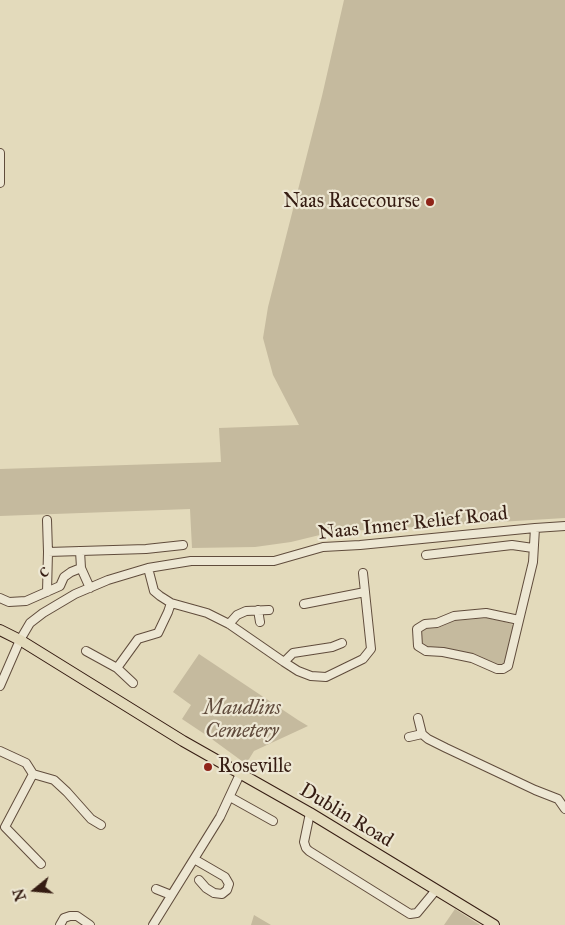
<!DOCTYPE html>
<style>
body{margin:0}
#map{position:relative;width:565px;height:925px;overflow:hidden;background:#e3dabb;font-family:"IM FELL Great Primer",serif}
canvas{display:block}
.north{position:absolute;left:10px;top:865px;width:50px;height:50px;-webkit-text-stroke:4px #ede7d3;paint-order:stroke;rotate:253deg;font-size:14px;font-weight:700;line-height:20px;text-align:center;color:#351c12}
.north::after{content:'';display:block;margin:auto;width:18px;height:22px;background:#351c12;clip-path:polygon(50% 0,100% 100%,50% 72%,0 100%)}
</style>
<div id="map">
<canvas width="565" height="925"></canvas>
<div class="north">N</div>
</div>
<script>
const context = document.querySelector('canvas').getContext('2d');
context.lineJoin = 'round';
function paint(path, color) {
  context.fillStyle = color;
  context.fill(path, 'evenodd');
}
function poly(rows) {
  const path = new Path2D();
  for (const r of rows) {
    path.moveTo(r[0], r[1]);
    for (let i = 2; i < r.length; i += 2) path.lineTo(r[i], r[i + 1]);
  }
  return path;
}
function stroke(path, color, width, dash) {
  context.strokeStyle = color;
  context.lineWidth = width;
  context.lineCap = dash ? 'butt' : 'round';
  context.setLineDash(dash || []);
  context.stroke(path);
}
function drawText(font, color, halo, rows, align = 'center') {
  context.font = font + ' "IM FELL Great Primer",serif';
  context.lineWidth = 4.5;
  context.setLineDash([]);
  context.textBaseline = 'middle';
  context.strokeStyle = halo;
  context.fillStyle = color;
  for (const [text, x, y, turn = 0] of rows) {
    context.save();
    context.translate(x, y);
    context.rotate((+turn || 0) * Math.PI / 180);
    context.textAlign = isNaN(turn) ? turn : align;
    if (halo) context.strokeText(text, 0, 0);
    context.fillText(text, 0, 0);
    context.restore();
  }
}
const green = poly([
 [344,0,565,0,565,518,332,532,291,542,255,547,192,548,190,509,0,516,0,469,221,462,219,428,299,425,273,375,263,338,268,307,322,96],
 [487,618,509,623,513,625,514,630,505,665,502,667,429,649,422,645,421,633,425,629,438,628,454,621],
 [199,654,298,720,308,726,254,751,246,764,209,737,182,719,191,705,173,692],
 [455,909,480,925,444,925],
 [254,915,271,925,251,925]
]);
const minor = poly([
 [0,153,0,183],
 [80,551,81,568,90,588],
 [48,552,146,549,183,545],
 [426,555,512,545,533,548],
 [148,568,154,591,160,596,171,603,207,613,229,624,284,662,298,671,311,676,326,677,363,659,371,649,363,573],
 [47,592,48,552,47,520],
 [0,598,9,602,26,601,60,586,64,577,71,572,81,568],
 [304,604,365,592],
 [258,610,260,622],
 [519,620,486,613,454,616,437,623,425,624,417,629,418,646,426,651,443,652,472,658,497,669,503,669,508,666,533,562,535,528],
 [229,624,237,615,246,611,269,610],
 [86,651,117,668,133,683],
 [284,662,293,653,332,647,342,643],
 [117,668,138,639,158,633,168,612,171,603],
 [0,686,20,640,30,623,43,613,75,594,108,580,148,568,191,561,274,561,323,547,360,545,535,528,565,526],
 [422,734,428,739,446,748,535,790,558,799,565,809],
 [409,737,422,734,418,718],
 [0,751,26,763,33,774,54,780,67,792,91,819,101,825],
 [33,774,5,827,41,864],
 [230,797,273,821],
 [310,813,304,842,306,848,309,851,410,914,417,913,436,890],
 [194,859,225,877,229,884,227,890,222,894,214,893,206,888,199,880],
 [156,889,171,895],
 [60,925,64,918,70,916,77,916,90,925],
 [153,925,220,817,240,774]
]);
const major = poly([
 [0,630,20,640,183,741,310,813,494,925]
]);
const markers = [
 [430,202,5,"#8f2418"],
 [208,767,5,"#8f2418"]
];
const poiNames = [
 ["Naas Racecourse",420,202],
 ["Roseville",218,767,"left"]
];
const streetNames = [
 ["Naas Inner Relief Road",413,524,-6],
 ["c",44,572,-37],
 ["Dublin Road",346,816,31]
];
const parkNames = [
 ["Maudlins",242,709],
 ["Cemetery",242,732]
];
paint(green, '#c5ba9e');
stroke(minor, '#604c3c', 10);
stroke(major, '#351c12', 12);
stroke(minor, '#ede7d3', 8);
stroke(major, '#e3dabb', 10);
for (const [x, y, r, color] of markers) {
  const dot = new Path2D();
  dot.arc(x, y, r, 0, 2 * Math.PI);
  context.fillStyle = color;
  context.fill(dot);
  stroke(dot, '#ede7d3', 2);
}
drawText('20px', '#351c12', '#ede7d3', poiNames, 'right');
drawText('20px', '#351c12', '#ede7d3', streetNames);
drawText('italic 20px', '#604b3c', '#ede7d3', parkNames);
</script>
